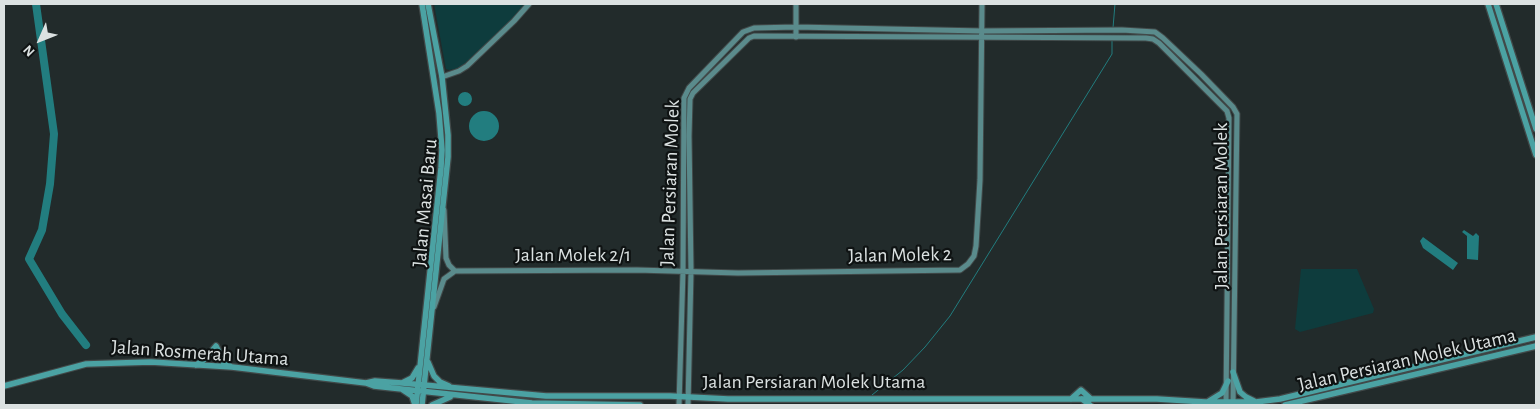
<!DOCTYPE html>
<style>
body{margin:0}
#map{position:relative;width:1540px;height:409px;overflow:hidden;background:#222b2b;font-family:"Alegreya Sans",sans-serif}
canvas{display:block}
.frame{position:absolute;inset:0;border:5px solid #dbe1e1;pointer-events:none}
.north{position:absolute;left:15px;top:15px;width:50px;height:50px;-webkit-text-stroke:4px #0f1313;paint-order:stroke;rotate:226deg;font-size:14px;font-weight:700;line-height:20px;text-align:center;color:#dbe1e1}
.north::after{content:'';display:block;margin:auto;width:18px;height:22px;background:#dbe1e1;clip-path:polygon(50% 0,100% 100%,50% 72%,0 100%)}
</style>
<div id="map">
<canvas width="1540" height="409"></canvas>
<div class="frame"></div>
<div class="north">N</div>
</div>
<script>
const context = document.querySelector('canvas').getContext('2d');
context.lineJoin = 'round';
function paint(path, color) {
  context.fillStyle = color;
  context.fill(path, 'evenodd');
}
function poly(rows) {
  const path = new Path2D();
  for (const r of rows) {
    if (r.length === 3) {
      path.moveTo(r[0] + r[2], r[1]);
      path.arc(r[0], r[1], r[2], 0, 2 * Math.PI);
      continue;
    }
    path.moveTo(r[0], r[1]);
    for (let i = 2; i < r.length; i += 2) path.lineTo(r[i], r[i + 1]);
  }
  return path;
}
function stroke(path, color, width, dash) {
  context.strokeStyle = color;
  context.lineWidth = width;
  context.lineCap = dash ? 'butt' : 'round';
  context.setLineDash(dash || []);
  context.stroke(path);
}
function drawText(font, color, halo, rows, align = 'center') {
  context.font = font + ' "Alegreya Sans",sans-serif';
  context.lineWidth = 4.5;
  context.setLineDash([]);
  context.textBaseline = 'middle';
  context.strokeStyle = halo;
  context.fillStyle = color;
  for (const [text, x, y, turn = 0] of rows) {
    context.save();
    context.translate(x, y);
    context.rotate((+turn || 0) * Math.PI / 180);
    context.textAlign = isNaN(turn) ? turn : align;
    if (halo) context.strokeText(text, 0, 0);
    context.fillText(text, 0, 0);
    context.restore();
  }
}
const green = poly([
 [434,4,525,4,514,20,460,68,449,70,446,69],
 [1301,269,1357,269,1374,309,1373,313,1300,332,1295,329]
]);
const water = poly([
 [465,99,7],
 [484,126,15],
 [1464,230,1473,236,1476,233,1479,236,1478,260,1467,259,1467,236,1462,232],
 [1423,237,1458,263,1453,270,1423,248,1420,241]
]);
const stream = poly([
 [1113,28,1115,4],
 [872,395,903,370,925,347,950,316,1112,54,1112,39]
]);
const river = poly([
 [36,4,54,134,50,184,42,230,29,259,62,314,86,345]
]);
const secondary = poly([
 [796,37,796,4],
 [442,77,459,71,467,66,514,21,529,4],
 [444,210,446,258,449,265,455,271],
 [434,307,444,279,455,271,637,270,738,273,960,270,968,264,974,256,976,246,980,180,982,4],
 [679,405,683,271,684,98,689,88,743,32,754,28,796,27,982,31,1122,30,1155,32,1163,38,1201,74,1233,107,1237,114,1233,405],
 [688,405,691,271,689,136,690,99,693,93,749,38,754,36,1146,38,1153,39,1159,43,1227,111,1229,118,1226,405]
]);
const primary = poly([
 [1488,4,1536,155],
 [1496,4,1536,129],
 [428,362,434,376,440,382,449,386],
 [196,365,205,359,216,346,224,363,230,366],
 [1233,372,1240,392,1246,397,1254,401],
 [366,383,374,386,532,403,640,405],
 [402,383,412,378,418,368],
 [4,386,86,364,151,362,232,367,366,383,375,381,402,383,546,396,670,396,728,399,1157,399,1205,402,1256,402,1280,399,1536,337],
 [403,390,412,396,415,405],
 [1071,399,1081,390,1091,399],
 [1082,399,1090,405],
 [1209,401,1222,393,1228,381],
 [416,405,441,168,442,150,439,113,422,4],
 [422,405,448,157,448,135,442,77,428,4],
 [432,405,450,397],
 [1285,405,1536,346]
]);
const streetNames = [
 ["Jalan Persiaran Molek",670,183,-88],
 ["Jalan Masai Baru",425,203,-85],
 ["Jalan Persiaran Molek",1221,206,-90],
 ["Jalan Molek 2/1",573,255],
 ["Jalan Molek 2",900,255,-1],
 ["Jalan Rosmerah Utama",200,353,4],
 ["Jalan Persiaran Molek Utama",1407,360,-13],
 ["Jalan Persiaran Molek Utama",814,382]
];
paint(green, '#0e3c3d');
paint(water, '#227d7f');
stroke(stream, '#227d7f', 1);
stroke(river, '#227d7f', 8);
stroke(secondary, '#414949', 7);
stroke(primary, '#414949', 8);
stroke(secondary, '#5a8b8c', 5);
stroke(primary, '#4ba2a3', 5.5);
drawText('20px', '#dbe1e1', '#0f1313', streetNames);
</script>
